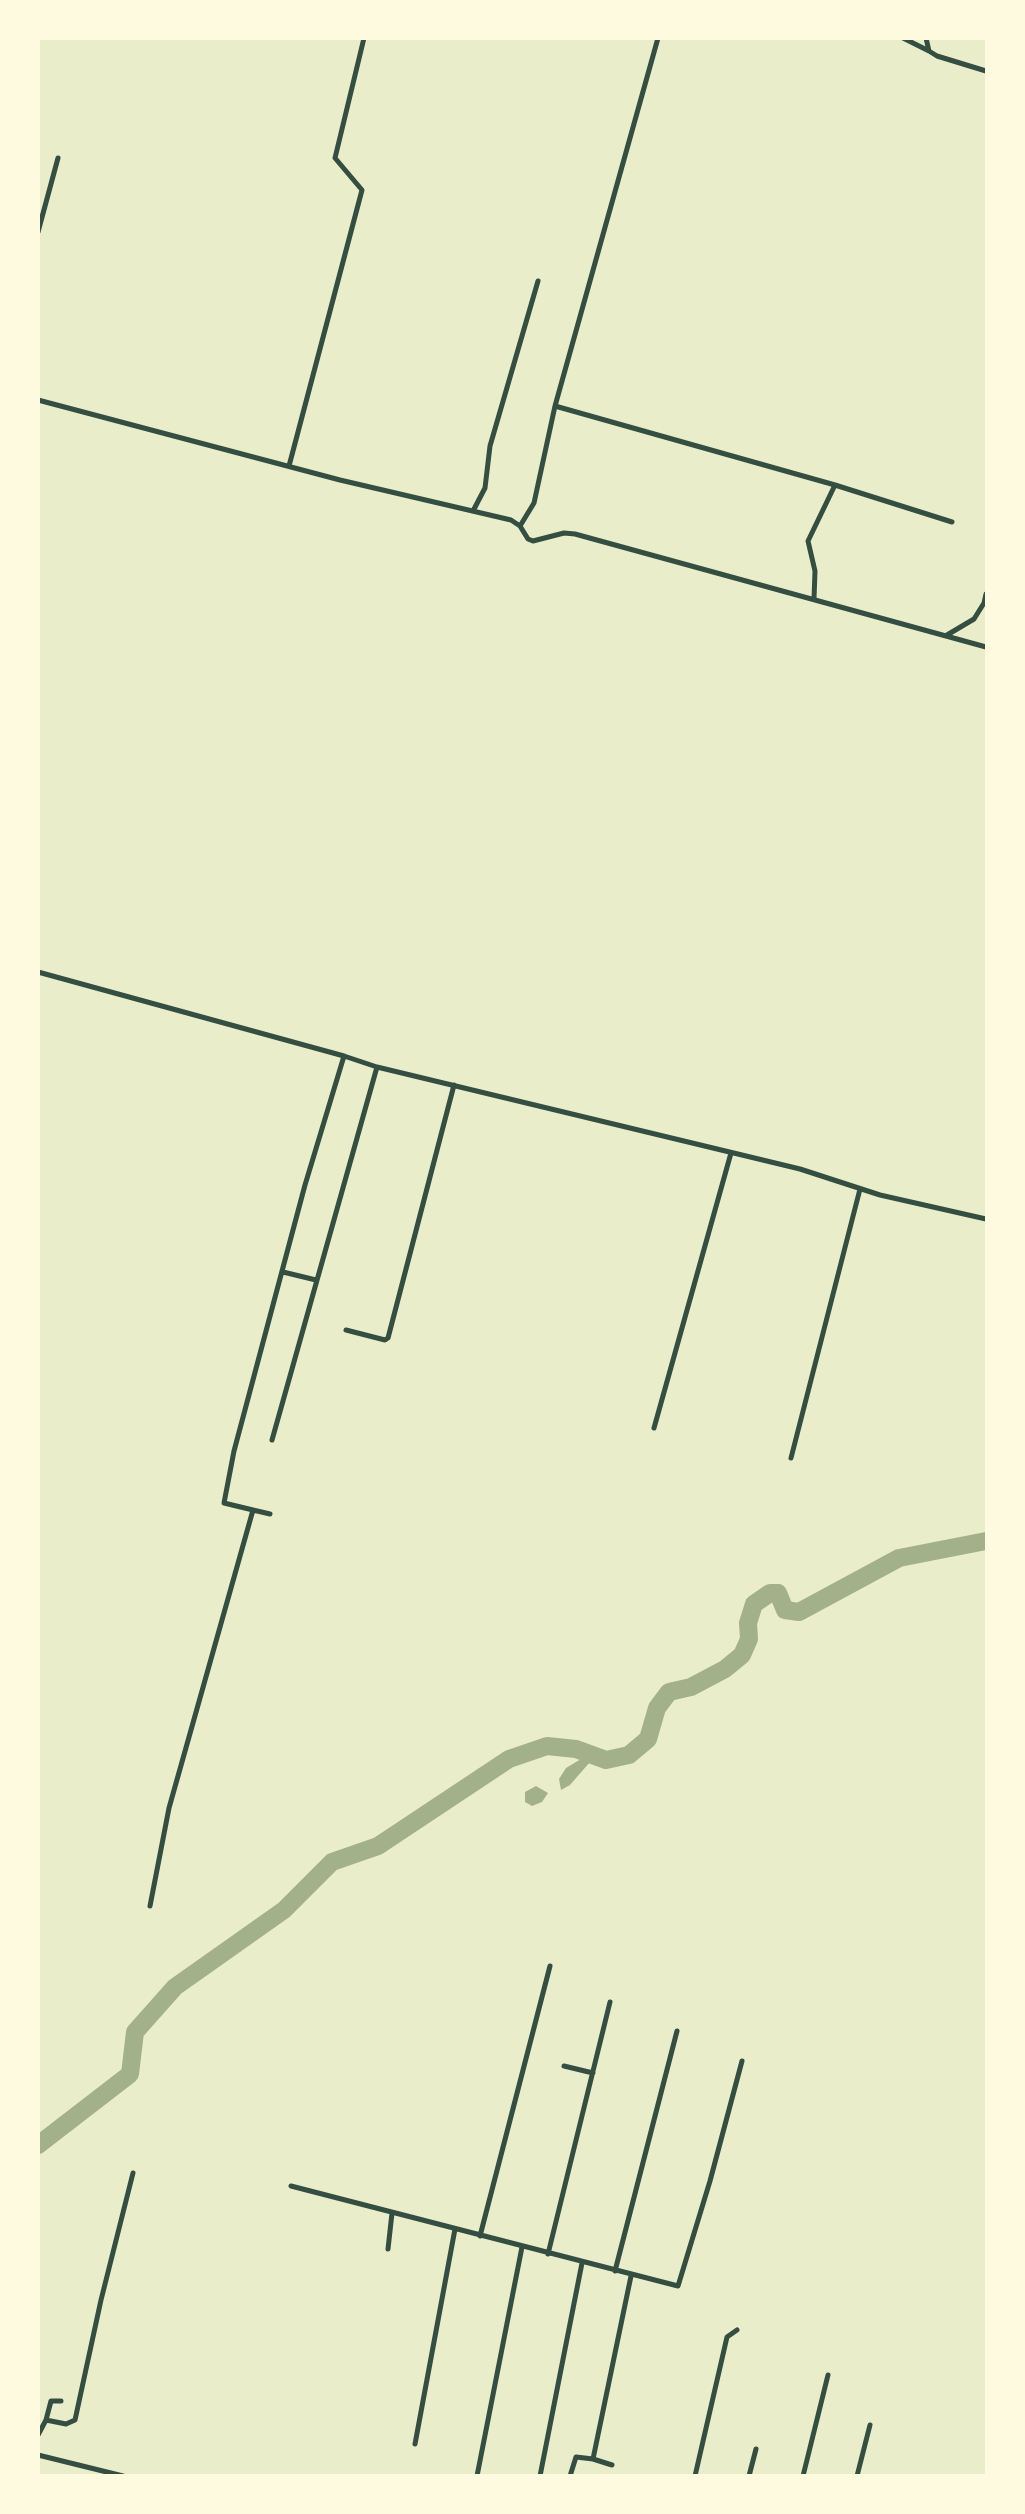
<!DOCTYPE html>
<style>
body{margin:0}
#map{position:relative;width:1025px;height:2514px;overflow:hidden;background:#e9edc9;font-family:Arial,sans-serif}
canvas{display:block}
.frame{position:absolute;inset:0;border:40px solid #fefae0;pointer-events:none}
</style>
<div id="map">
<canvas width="1025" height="2514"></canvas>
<div class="frame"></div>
</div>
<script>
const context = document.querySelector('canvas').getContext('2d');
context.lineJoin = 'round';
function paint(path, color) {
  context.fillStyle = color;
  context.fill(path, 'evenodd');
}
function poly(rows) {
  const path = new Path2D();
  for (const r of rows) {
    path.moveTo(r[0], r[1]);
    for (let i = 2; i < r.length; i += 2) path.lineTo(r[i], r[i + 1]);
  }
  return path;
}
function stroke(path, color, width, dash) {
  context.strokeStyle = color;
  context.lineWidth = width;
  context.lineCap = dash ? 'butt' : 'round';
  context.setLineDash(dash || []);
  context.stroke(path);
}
const water = poly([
 [581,1759,590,1762,570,1785,561,1790,559,1779,566,1768],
 [536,1786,548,1793,542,1802,532,1806,525,1802,525,1792]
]);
const river = poly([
 [38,2145,130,2074,135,2032,175,1987,284,1910,332,1862,378,1846,509,1759,547,1746,576,1749,606,1760,629,1755,648,1739,657,1708,669,1692,691,1687,725,1669,742,1655,749,1639,748,1623,754,1604,770,1593,778,1593,785,1610,799,1612,899,1558,986,1541]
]);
const minor = poly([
 [903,38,929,51],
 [926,38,929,51,937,56,986,71],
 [38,232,58,158],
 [38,400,340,480,511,520,520,526,528,539,533,541,564,533,575,534,986,647],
 [555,406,835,485],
 [289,466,362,190,335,158,364,38],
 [473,511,485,488,490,446,538,281],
 [520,526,534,503,555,406,658,38],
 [814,599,815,571,808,541,835,485,952,522],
 [947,635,974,619,984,603,986,594],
 [38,972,344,1056,377,1067,800,1169,880,1195,986,1219],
 [283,1272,316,1280],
 [346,1330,385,1340,388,1338,454,1085],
 [654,1428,731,1153],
 [272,1440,377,1067],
 [791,1458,860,1189],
 [253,1510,270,1514],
 [150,1906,169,1808,253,1510,224,1503,234,1451,305,1185,344,1056],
 [564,2066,593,2073],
 [291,2186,678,2286,710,2181,742,2061],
 [480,2236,550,1966],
 [388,2249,392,2213],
 [548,2254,610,2002],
 [615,2271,677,2031],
 [46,2420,51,2401,61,2401],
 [38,2435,46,2420,66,2424,75,2420,101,2300,133,2173],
 [415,2444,455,2229],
 [38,2455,123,2476],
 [593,2459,612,2465],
 [477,2476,522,2247],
 [540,2476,582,2263],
 [570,2476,576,2457,593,2459,631,2276],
 [695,2476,727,2337,737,2330],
 [749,2476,756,2449],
 [803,2476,828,2375],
 [857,2476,870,2425]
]);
paint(water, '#a3b18a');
stroke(river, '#a3b18a', 18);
stroke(minor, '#344e41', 5);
</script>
